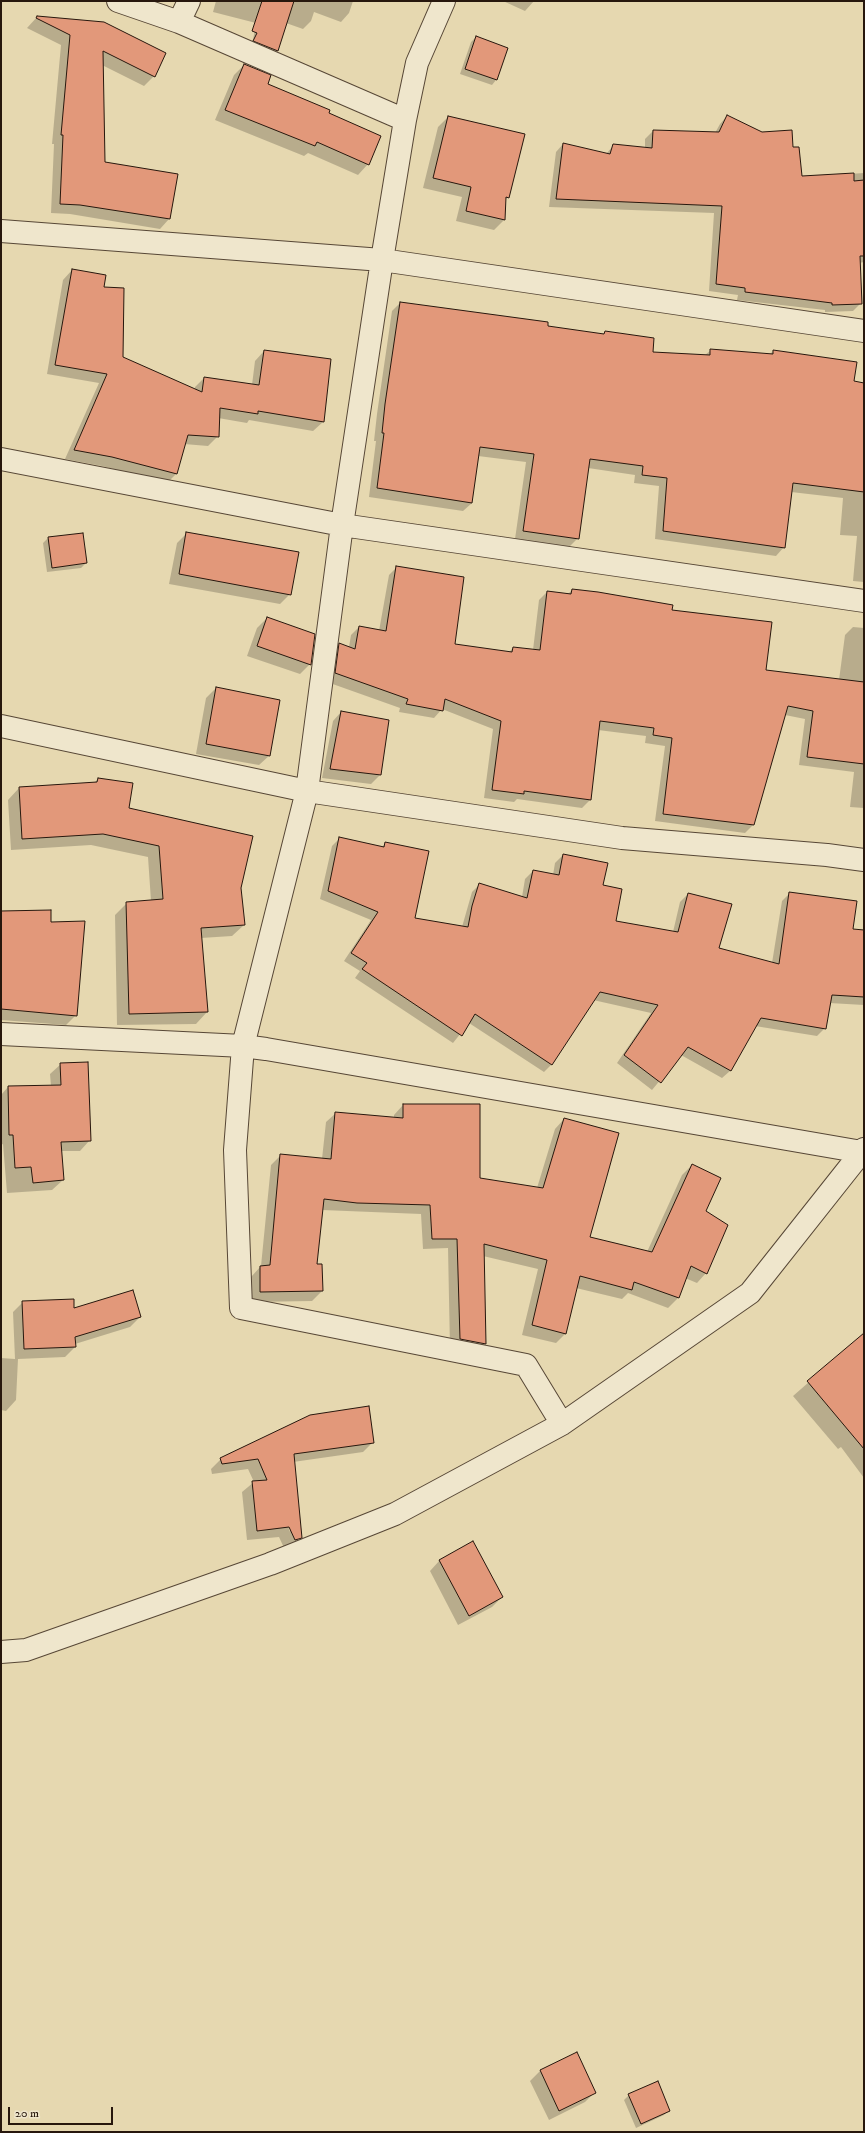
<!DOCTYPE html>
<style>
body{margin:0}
#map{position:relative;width:865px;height:2133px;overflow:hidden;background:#e6d8b0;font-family:"IM FELL DW Pica",serif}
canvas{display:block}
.frame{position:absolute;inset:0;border:2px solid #27170d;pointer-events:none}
.scale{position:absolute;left:8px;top:2107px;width:105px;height:18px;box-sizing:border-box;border:2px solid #27170d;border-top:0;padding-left:5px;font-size:12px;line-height:14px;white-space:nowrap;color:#27170d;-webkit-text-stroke:3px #efe6cc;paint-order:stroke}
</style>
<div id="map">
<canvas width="865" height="2133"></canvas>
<div class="frame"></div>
<div class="scale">20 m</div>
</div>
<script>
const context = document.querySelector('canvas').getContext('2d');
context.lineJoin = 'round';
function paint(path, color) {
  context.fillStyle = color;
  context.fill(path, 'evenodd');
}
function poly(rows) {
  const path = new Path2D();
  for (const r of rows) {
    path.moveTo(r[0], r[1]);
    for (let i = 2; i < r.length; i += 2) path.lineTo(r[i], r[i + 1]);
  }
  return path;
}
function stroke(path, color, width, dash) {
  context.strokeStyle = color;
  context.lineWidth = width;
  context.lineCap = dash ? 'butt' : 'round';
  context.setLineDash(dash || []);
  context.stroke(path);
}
const shadow = poly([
 [216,1,353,1,349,13,341,22,314,12,311,21,303,29,286,23,277,51,269,59,247,46,253,40,256,23,213,12],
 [503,1,534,1,525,11],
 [37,17,154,76,144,86,102,65,104,163,176,175,169,219,160,229,70,214,51,213,54,144,52,144,61,45,27,28],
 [476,37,496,80,492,85,460,74,471,42],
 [244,65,267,85,328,113,368,164,358,175,308,153,304,156,215,120,234,75],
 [727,116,792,148,801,177,864,173,864,262,859,263,861,303,853,311,825,312,825,310,737,300,738,295,709,291,714,213,549,207,556,152,563,144,606,154,614,145,645,149,645,139,653,131,715,133,720,124],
 [448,117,508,197,505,200,504,220,494,230,456,221,462,197,423,188,438,127],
 [72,270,103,288,122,358,195,390,195,387,204,378,252,385,255,361,264,351,330,360,323,422,313,431,249,420,247,423,218,418,218,436,208,446,184,444,176,474,167,483,102,466,65,459,99,383,47,374,63,280],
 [400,303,547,327,603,335,605,332,652,353,705,355,711,350,769,355,773,351,853,382,864,384,864,582,853,581,857,536,840,535,843,498,791,492,784,547,776,556,655,539,659,486,634,483,635,475,588,468,578,538,569,547,515,539,526,462,478,456,472,503,463,511,369,497,376,441,374,441,377,414,392,311],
 [187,533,290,594,280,604,169,584,177,543],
 [82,534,86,563,81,568,47,572,43,543,48,538],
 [397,567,454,645,508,653,513,648,533,650,539,600,547,592,568,594,572,590,654,601,653,603,671,611,765,671,839,680,845,635,853,627,864,628,864,808,850,807,854,772,799,765,805,719,785,715,753,825,745,833,655,821,665,746,645,743,646,736,598,730,590,800,582,808,517,799,514,802,484,798,493,729,442,709,434,718,399,712,400,708,327,682,331,652,339,644,349,647,351,635,359,627,379,631,389,575],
 [267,618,310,664,300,674,247,656,257,628],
 [216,688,270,755,259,765,196,754,206,698],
 [341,712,380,775,371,784,322,778,333,721],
 [98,779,128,809,240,888,244,925,232,936,201,938,207,1012,196,1024,117,1025,115,915,127,903,151,901,148,857,91,845,11,850,8,800,19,788,94,783],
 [340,838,382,847,386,843,414,919,462,927,472,892,480,884,522,897,525,879,533,871,553,875,555,863,563,855,602,886,615,922,673,932,680,902,688,894,718,949,772,963,782,901,790,893,852,930,864,931,864,1005,829,1003,825,1028,817,1036,755,1026,730,1071,722,1078,681,1055,652,1090,617,1063,651,1013,593,1000,552,1064,544,1072,469,1023,453,1043,355,978,360,971,344,961,371,920,320,899,332,846],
 [1,912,50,923,76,1015,66,1025,1,1020],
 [61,1064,90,1140,80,1151,61,1151,63,1180,52,1190,7,1193,3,1144,1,1145,1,1095,8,1087,51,1086,50,1074],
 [403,1105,479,1179,537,1188,555,1129,564,1119,589,1238,647,1252,682,1175,692,1165,705,1212,706,1273,697,1283,685,1278,678,1298,668,1308,628,1293,622,1299,576,1288,566,1333,556,1343,522,1335,538,1269,483,1256,485,1344,475,1354,450,1349,448,1248,423,1249,421,1214,322,1210,316,1265,321,1265,322,1291,312,1301,251,1302,251,1277,261,1266,271,1165,281,1155,322,1159,326,1122,336,1113,394,1118,394,1115],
 [23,1302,73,1309,140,1317,130,1327,75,1344,75,1347,65,1357,18,1359,16,1400,6,1411,1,1410,1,1358,15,1359,13,1312],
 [864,1334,864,1478,841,1447,838,1449,793,1396],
 [373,1442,363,1452,293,1462,301,1537,291,1547,285,1550,279,1537,247,1540,242,1492,254,1482,248,1469,212,1474,211,1469,221,1459],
 [287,1523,290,1527,290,1532],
 [440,1560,502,1597,492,1607,458,1625,430,1571],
 [577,2054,595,2092,585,2102,549,2120,530,2081,540,2071],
 [629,2095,669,2110,664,2115,636,2128,624,2100]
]);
const building = poly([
 [262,1,294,1,278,51,253,41,257,33,252,31,262,1],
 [37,16,104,22,166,53,155,77,103,51,105,162,178,174,170,219,80,205,60,204,63,135,61,135,70,35,36,18,37,16],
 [476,36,508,48,497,80,465,69,476,36],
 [244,64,271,75,268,84,330,110,329,113,381,136,369,165,317,142,315,146,225,110,244,64],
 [727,115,762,132,792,130,793,147,799,147,802,176,854,173,854,181,864,180,864,256,860,256,862,304,832,305,832,303,745,292,745,288,716,284,722,206,556,199,563,143,610,154,613,144,652,148,653,130,719,132,727,115],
 [448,116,525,134,509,198,506,197,505,220,466,211,471,187,433,178,448,116],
 [72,269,106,275,104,287,124,288,123,357,202,392,204,377,259,385,264,350,331,359,324,422,258,411,258,414,220,408,219,437,188,435,177,474,112,457,74,450,107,374,55,365,72,269],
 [400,302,548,322,548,326,604,334,605,331,654,338,653,352,710,355,710,349,773,354,773,350,857,362,854,381,864,383,864,492,793,483,785,548,663,531,667,478,642,475,643,466,590,459,579,539,523,531,534,454,480,447,472,503,377,488,384,433,382,433,385,404,400,302],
 [186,532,299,552,291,595,179,574,186,532],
 [83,533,87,563,52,568,48,537,83,533],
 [396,566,464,577,455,644,512,652,513,647,540,650,547,591,571,594,572,589,598,592,673,605,672,610,772,622,766,670,864,682,864,764,807,757,813,711,788,706,754,825,663,814,672,738,653,735,654,728,600,721,591,800,524,791,524,794,492,790,501,721,445,699,443,711,406,704,408,699,335,673,339,643,355,649,359,626,386,631,396,566],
 [267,617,315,634,311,665,257,646,267,617],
 [216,687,280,700,270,756,206,744,216,687],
 [341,711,389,720,381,775,330,769,341,711],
 [98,778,133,783,129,808,253,836,241,888,245,925,201,928,208,1012,129,1014,126,902,163,899,159,846,103,834,22,839,19,787,97,782,98,778],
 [339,837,384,847,385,842,429,851,415,918,468,927,472,906,479,883,527,898,533,870,559,875,563,854,608,863,603,885,622,889,616,921,678,932,688,893,732,904,719,948,779,964,789,892,857,901,853,929,864,930,864,997,832,995,826,1029,761,1018,731,1071,688,1047,661,1083,624,1055,658,1005,600,992,552,1065,475,1014,462,1036,362,969,367,963,351,953,378,912,328,891,339,837],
 [51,910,51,922,85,921,77,1016,1,1009,1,911,51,910],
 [88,1062,91,1141,61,1142,64,1180,33,1183,31,1167,15,1168,13,1135,9,1135,8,1086,61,1085,60,1063,88,1062],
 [403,1104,480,1104,480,1178,543,1188,564,1118,619,1133,590,1237,652,1252,692,1164,721,1178,706,1211,728,1225,707,1274,691,1266,679,1298,634,1282,632,1290,580,1276,566,1334,532,1325,547,1260,484,1244,486,1344,460,1339,457,1239,432,1239,430,1205,357,1203,324,1199,317,1264,322,1264,323,1291,260,1292,260,1266,270,1265,280,1154,331,1159,335,1112,403,1118,403,1104],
 [133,1290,141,1317,75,1337,76,1347,24,1349,22,1301,74,1299,74,1308,133,1290],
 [864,1333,864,1449,807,1381,864,1333],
 [369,1406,374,1443,294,1454,302,1538,295,1540,289,1527,257,1531,252,1481,267,1480,258,1459,222,1464,220,1458,310,1415,369,1406],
 [473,1541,503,1597,469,1616,439,1560,473,1541],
 [577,2052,596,2093,559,2111,540,2070,577,2052],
 [658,2081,670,2111,641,2124,628,2094,658,2081]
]);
const minor = poly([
 [118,1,179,22,405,120],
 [444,1,417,63,405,120,382,260,342,525,307,791,243,1046,235,1150,241,1308,526,1365,562,1424],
 [179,22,189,1],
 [1,231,382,260,864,331],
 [1,459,342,525,864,601],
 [1,726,307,791,622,838,827,855,864,860],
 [1,1034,243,1046,266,1049,862,1152],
 [1,1652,26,1650,270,1564,395,1514,562,1424,750,1293,864,1149]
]);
paint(shadow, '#0003');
paint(building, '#e2987a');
stroke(building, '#27170d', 1);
stroke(minor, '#574736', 24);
stroke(minor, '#efe6cc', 22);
</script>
